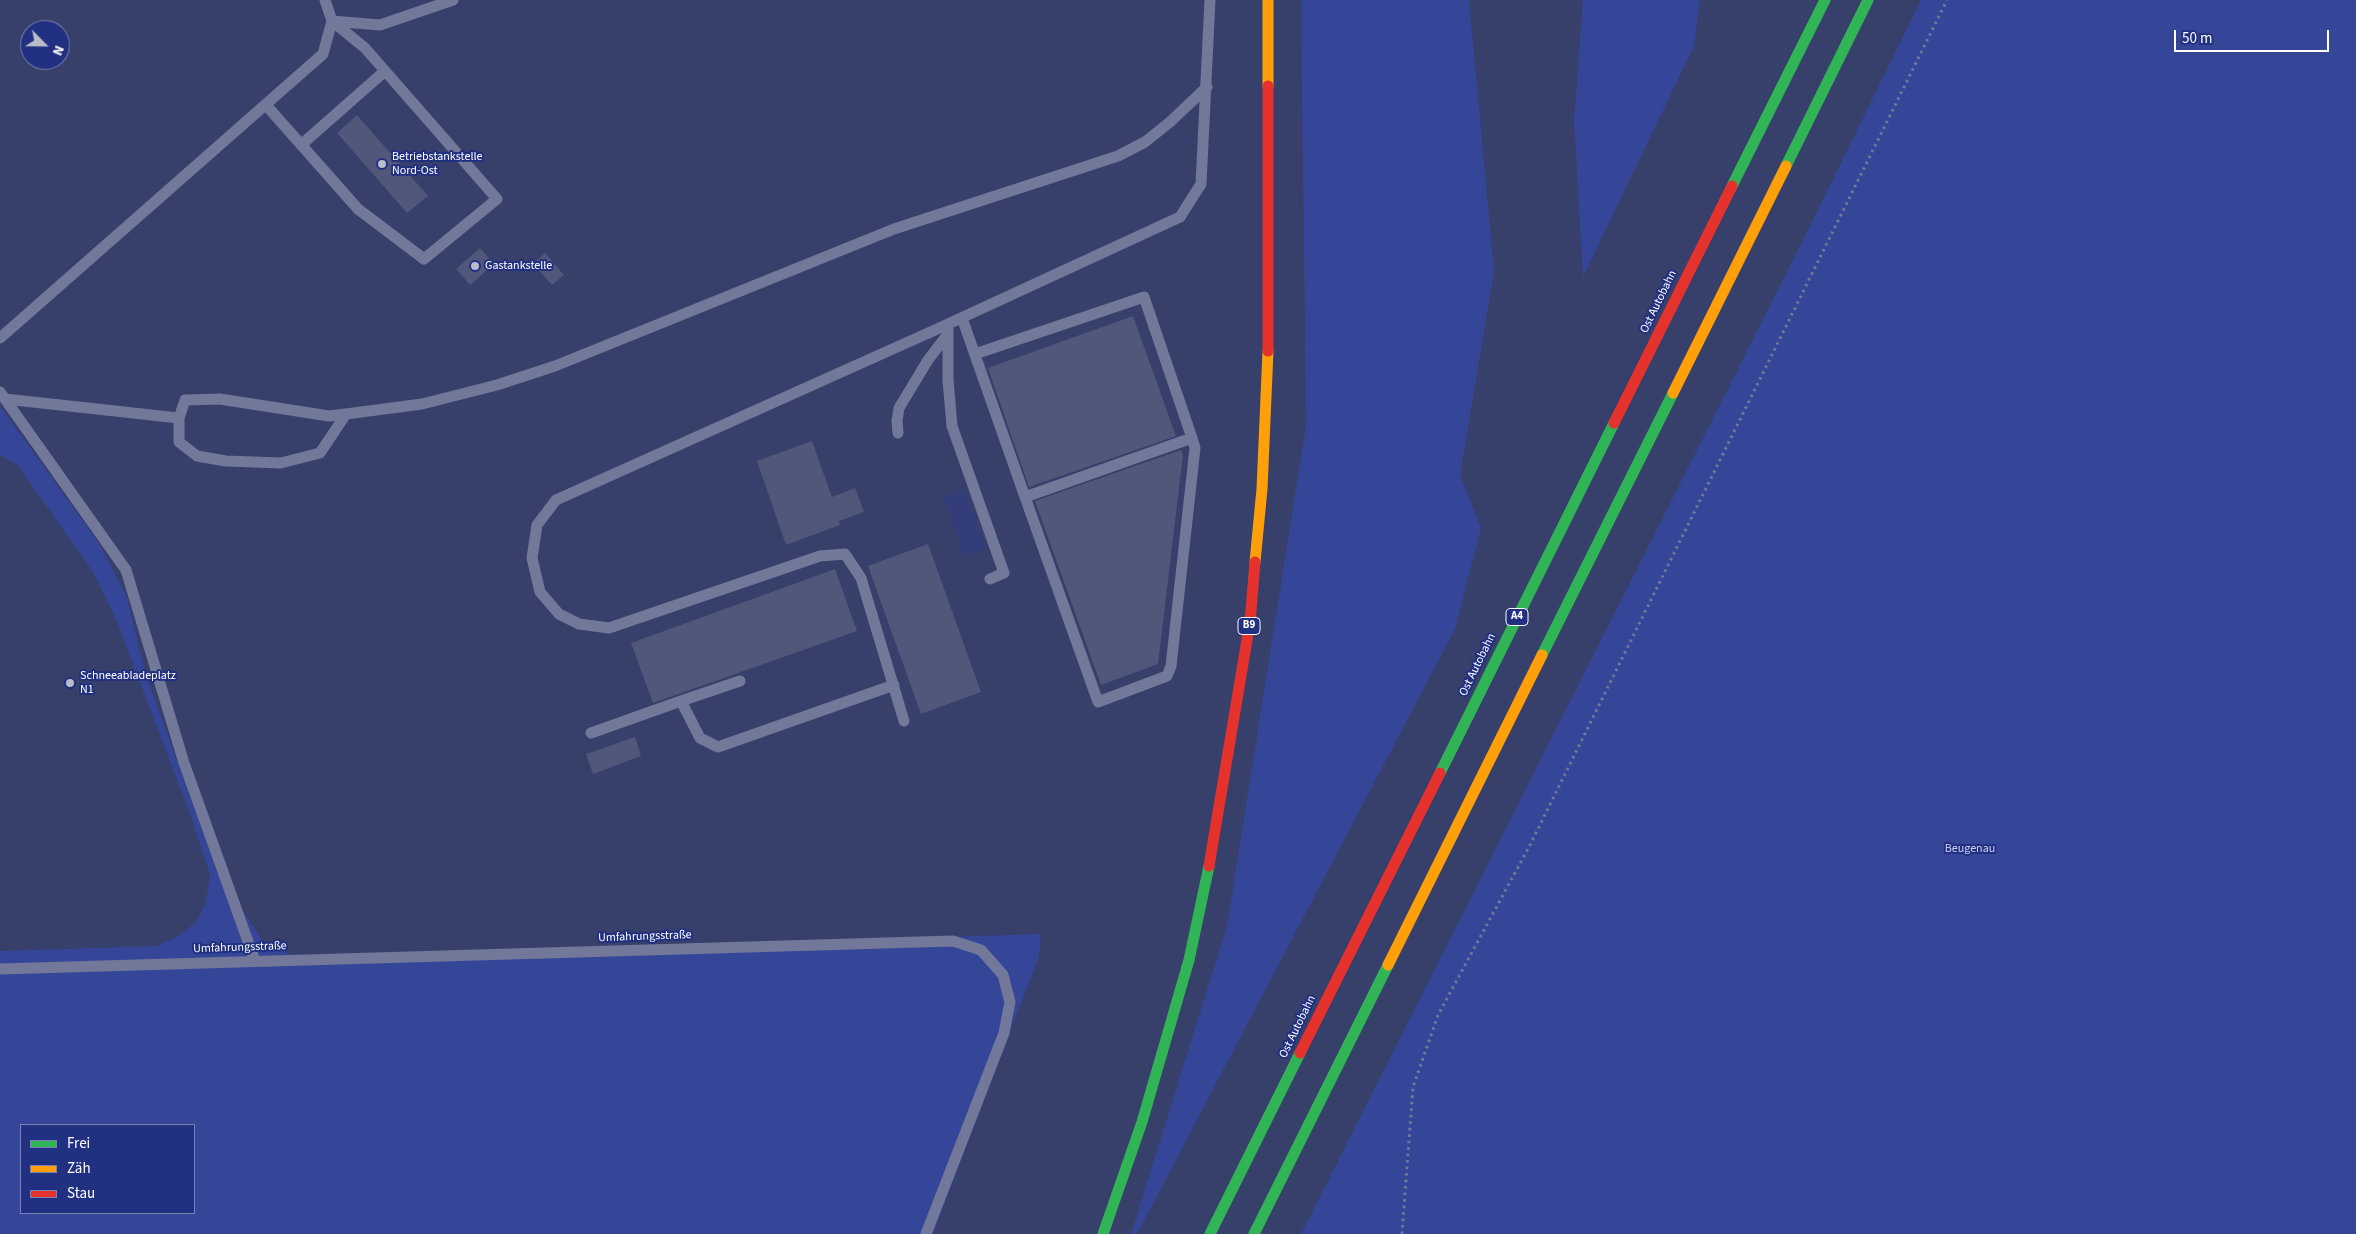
<!DOCTYPE html>
<meta charset="utf-8">
<style>
body{margin:0}
#map{position:relative;width:2356px;height:1234px;overflow:hidden;background:#373f6b;font-family:"Source Sans 3",sans-serif}
canvas{display:block}
.legend{position:absolute;left:20px;top:1124px;width:175px;height:90px;box-sizing:border-box;background:#213081;border:1px solid #7a83b3;margin:0;padding:6px 9px;list-style:none;font-size:15px;color:#fff}
.legend li{display:flex;align-items:center;gap:10px;height:25px}
.legend b{width:25px;border:1px solid #7a83b3}
.north{position:absolute;left:20px;top:20px;width:50px;height:50px;box-sizing:border-box;background:#213081;border:1px solid #7a83b3;border-radius:50%;rotate:113deg;font-size:14px;font-weight:700;line-height:20px;text-align:center;color:#fff}
.north::after{content:'';display:block;margin:auto;width:18px;height:22px;background:#b9bccb;clip-path:polygon(50% 0,100% 100%,50% 72%,0 100%)}
.scale{position:absolute;left:2174px;top:30px;width:155px;height:22px;box-sizing:border-box;border:2px solid #fff;border-top:0;padding-left:6px;font-size:15px;line-height:18px;white-space:nowrap;color:#fff;-webkit-text-stroke:4px #213081;paint-order:stroke}
</style>
<div id="map">
<canvas width="2356" height="1234"></canvas>
<ul class="legend">
<li><b style="height:6px;background:#30b455"></b>Frei</li>
<li><b style="height:6px;background:#ff9f0a"></b>Zäh</li>
<li><b style="height:6px;background:#e5322d"></b>Stau</li>
</ul>
<div class="north">N</div>
<div class="scale">50 m</div>
</div>
<script>
const context = document.querySelector('canvas').getContext('2d');
context.lineJoin = 'round';
function paint(path, color) {
  context.fillStyle = color;
  context.fill(path, 'evenodd');
}
function poly(rows) {
  const path = new Path2D();
  for (const r of rows) {
    path.moveTo(r[0], r[1]);
    for (let i = 2; i < r.length; i += 2) path.lineTo(r[i], r[i + 1]);
  }
  return path;
}
function stroke(path, color, width, dash) {
  context.strokeStyle = color;
  context.lineWidth = width;
  context.lineCap = dash ? 'butt' : 'round';
  context.setLineDash(dash || []);
  context.stroke(path);
}
function drawText(font, color, halo, rows, align = 'center') {
  context.font = font + ' "Source Sans 3",sans-serif';
  context.lineWidth = 4;
  context.setLineDash([]);
  context.textBaseline = 'middle';
  context.strokeStyle = halo;
  context.fillStyle = color;
  for (const [text, x, y, turn = 0] of rows) {
    context.save();
    context.translate(x, y);
    context.rotate((+turn || 0) * Math.PI / 180);
    context.textAlign = isNaN(turn) ? turn : align;
    if (halo) context.strokeText(text, 0, 0);
    context.fillText(text, 0, 0);
    context.restore();
  }
}
const green = poly([
 [1301,0,1469,0,1494,271,1460,475,1481,528,1455,629,1137,1234,1131,1234,1227,926,1306,425],
 [1583,0,1700,0,1694,46,1583,277,1574,120],
 [1921,0,2356,0,2356,1234,1301,1234,1801,244],
 [0,406,98,542,126,595,147,678,217,872,264,943,297,957,1041,934,1039,956,933,1234,0,1234,0,951,157,946,179,936,197,921,206,902,210,875,191,816,115,617,93,572,17,464,0,455],
 [21,1125,194,1125,194,1213,21,1213]
]);
const water = poly([
 [964,489,986,548,964,556,943,496]
]);
const building = poly([
 [357,115,428,196,407,213,337,133],
 [480,248,494,264,470,285,456,269],
 [545,253,564,275,552,285,533,264],
 [1133,316,1176,436,1029,487,988,368],
 [812,441,832,497,855,488,864,512,839,521,840,525,786,545,757,461],
 [1181,450,1183,455,1158,664,1101,685,1035,501],
 [928,544,981,692,921,714,868,566],
 [835,569,857,631,653,703,631,643],
 [635,737,641,756,593,774,586,754]
]);
const path = poly([
 [1402,1234,1413,1087,1438,1015,1529,847,1947,0]
]);
const lane = poly([
 [332,21,380,25,453,0],
 [266,105,358,209,424,259,497,199,365,48,332,21],
 [301,145,385,71],
 [962,318,1025,497,1098,702,1167,676,1171,666,1195,448,1192,438,1025,497],
 [948,324,948,380,952,426,1004,573,990,579],
 [0,338,323,54,332,21,325,0],
 [975,354,1144,297,1192,438],
 [0,392,126,570,184,763,255,961],
 [5,399,179,418],
 [346,414,320,453,281,463,226,461,197,456,179,442,179,418,185,400,220,399,329,416,346,414,422,404,497,385,555,366,894,229,1118,156,1145,142,1170,122,1207,87],
 [898,433,897,421,899,408,928,360,948,334],
 [681,701,740,681],
 [904,721,861,578,845,554,820,556,609,628,579,624,559,614,540,592,532,558,537,525,556,500,935,330,1180,217,1201,184,1210,0],
 [591,733,681,701,700,738,718,747,894,685],
 [0,969,953,941,981,950,1003,975,1010,1002,1004,1033,926,1234]
]);
const fast = poly([
 [1786,166,1868,0],
 [1732,186,1825,0],
 [1542,655,1673,393],
 [1440,773,1614,423],
 [1103,1234,1142,1122,1189,960,1209,866],
 [1210,1234,1300,1053],
 [1254,1234,1388,965]
]);
const slow = poly([
 [1268,0,1268,86],
 [1673,393,1786,166],
 [1255,562,1262,489,1268,351],
 [1388,965,1542,655]
]);
const jam = poly([
 [1268,351,1268,86],
 [1614,423,1732,186],
 [1209,866,1250,622,1255,562],
 [1300,1053,1440,773]
]);
const markers = [
 [382,164,5,"#b9bccb"],
 [475,266,5,"#b9bccb"],
 [70,683,5,"#b9bccb"]
];
const shields = [
 [1517,617,22],
 [1249,626,22]
];
const shieldNames = [
 ["A4",1517,617],
 ["B9",1249,626]
];
const poiNames = [
 ["Betriebstankstelle",392,157],
 ["Nord-Ost",392,171],
 ["Gastankstelle",485,266],
 ["Schneeabladeplatz",80,676],
 ["N1",80,690]
];
const streetNames = [
 ["Ost Autobahn",1659,302,-64],
 ["Ost Autobahn",1478,665,-64],
 ["Umfahrungsstraße",645,937,-2],
 ["Umfahrungsstraße",240,948,-2],
 ["Ost Autobahn",1298,1027,-64]
];
const parkNames = [
 ["Beugenau",1970,849]
];
paint(green, '#354698');
paint(water, '#333d7a');
paint(building, '#51577b');
stroke(path, '#727899', 3, [2.5, 4]);
stroke(lane, '#727899', 11);
stroke(fast, '#30b455', 11);
stroke(slow, '#ff9f0a', 11);
stroke(jam, '#e5322d', 11);
for (const [x, y, r, color] of markers) {
  const dot = new Path2D();
  dot.arc(x, y, r, 0, 2 * Math.PI);
  context.fillStyle = color;
  context.fill(dot);
  stroke(dot, '#213081', 2);
}
for (const [x, y, w] of shields) {
  const box = new Path2D();
  box.roundRect(x - w / 2, y - 8.5, w, 17, 4);
  context.fillStyle = '#213081';
  context.fill(box);
  stroke(box, '#fff', 1);
}
drawText('bold 11px', '#fff', null, shieldNames);
drawText('12px', '#fff', '#213081', poiNames, 'left');
drawText('12px', '#fff', '#213081', streetNames);
drawText('12px', '#cbd2f6', '#213081', parkNames);
</script>
